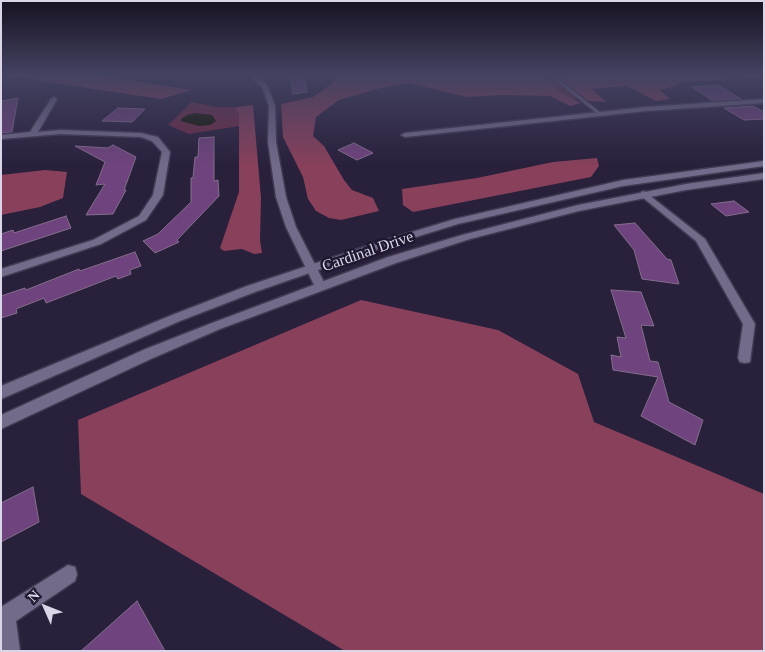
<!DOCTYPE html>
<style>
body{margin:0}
#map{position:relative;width:765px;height:652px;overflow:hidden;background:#29203c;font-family:Georgia,serif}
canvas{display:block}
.frame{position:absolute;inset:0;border:2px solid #dad6e8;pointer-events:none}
.north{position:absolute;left:20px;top:582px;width:50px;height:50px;-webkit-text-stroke:4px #201731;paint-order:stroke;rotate:314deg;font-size:14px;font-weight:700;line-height:20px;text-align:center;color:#dad6e8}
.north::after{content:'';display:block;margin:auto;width:18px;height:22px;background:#dad6e8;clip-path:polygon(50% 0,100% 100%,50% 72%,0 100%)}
</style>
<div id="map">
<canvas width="765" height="652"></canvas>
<div class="frame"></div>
<div class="north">N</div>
</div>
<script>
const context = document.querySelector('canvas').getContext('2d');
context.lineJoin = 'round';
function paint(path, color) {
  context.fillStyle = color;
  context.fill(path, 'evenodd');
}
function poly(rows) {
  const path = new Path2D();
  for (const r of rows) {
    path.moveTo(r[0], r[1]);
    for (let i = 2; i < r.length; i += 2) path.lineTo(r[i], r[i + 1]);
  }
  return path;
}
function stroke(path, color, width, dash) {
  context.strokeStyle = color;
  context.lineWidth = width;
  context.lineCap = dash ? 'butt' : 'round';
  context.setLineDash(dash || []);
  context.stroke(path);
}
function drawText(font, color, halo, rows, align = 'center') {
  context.font = font + ' Georgia,serif';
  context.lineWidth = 5;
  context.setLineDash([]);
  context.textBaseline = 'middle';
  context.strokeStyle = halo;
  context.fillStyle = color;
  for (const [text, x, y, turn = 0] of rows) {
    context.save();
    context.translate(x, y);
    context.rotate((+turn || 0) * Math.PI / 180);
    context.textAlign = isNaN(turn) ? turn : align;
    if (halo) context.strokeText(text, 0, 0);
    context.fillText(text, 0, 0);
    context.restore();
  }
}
const green = poly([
 [536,75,555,75,589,101,572,98,557,90,547,79],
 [192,102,216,107,235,107,239,115,239,126,189,134,168,125]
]);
const forest = poly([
 [1,75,99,75,192,90,161,99],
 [336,75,540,75,547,79,557,90,581,103,570,106,550,96,502,95,467,97,409,83,381,88,339,100,316,117,313,136,324,146,344,180,352,190,373,198,379,211,341,220,329,218,316,211,308,199,303,177,283,137,281,104,313,97,331,84],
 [555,75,758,75,764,78,681,82,675,86,660,90,670,99,656,101,627,86,592,89,606,102,589,101],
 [253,105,261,198,260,240,262,253,254,254,242,249,224,251,220,248,239,192,239,115,235,107],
 [597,158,599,166,591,177,413,212,403,205,402,189,477,178,553,162],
 [45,170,67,172,63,198,40,207,1,215,1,175],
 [361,300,498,330,578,374,594,422,764,494,764,651,345,651,81,494,78,420]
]);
const water = poly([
 [195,113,212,115,216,121,210,125,199,126,181,121,181,119,187,115]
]);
const building = poly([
 [290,75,299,75,305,79,307,92,293,94,290,75],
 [718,85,741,99,713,101,692,87,718,85],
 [18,98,12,132,1,133,1,101,18,98],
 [753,106,764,112,764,119,744,120,724,108,753,106],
 [118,108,145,109,132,122,102,121,118,108],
 [214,137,214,181,218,180,219,196,177,240,179,242,155,253,143,241,158,234,191,202,191,178,193,178,195,157,198,157,199,138,214,137],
 [354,143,373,153,357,160,338,150,354,143],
 [113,145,136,157,124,190,126,190,113,214,86,215,105,184,96,185,105,162,75,146,108,148,113,145],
 [734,201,749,212,726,216,711,204,734,201],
 [66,216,71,228,1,251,1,234,13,230,14,233,66,216],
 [635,223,667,259,671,260,679,284,642,279,634,250,614,225,635,223],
 [135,252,141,266,130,270,131,274,118,279,116,276,46,303,44,298,16,309,17,313,1,318,1,296,25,288,26,290,79,269,80,271,135,252],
 [611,290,641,292,654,326,641,325,650,361,658,362,669,402,703,420,695,445,641,416,658,377,613,370,611,355,621,357,617,337,626,338,611,290],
 [33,487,39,522,1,542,1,503,33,487],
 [137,601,165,651,81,651,137,601]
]);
const service = poly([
 [549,75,553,75,601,113,601,115,599,115,549,75]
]);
const minor = poly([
 [249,75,256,75,262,79,268,87,275,106,276,142,286,197,296,227,326,286,324,289,316,289,286,227,276,197,268,142,269,106,262,87,249,75],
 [54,97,57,99,38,132,60,130,141,133,158,137,170,152,163,195,146,220,101,244,1,277,1,269,93,240,139,216,153,195,162,152,152,141,141,137,60,134,1,139,1,135,30,132,51,99,54,97],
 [764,99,764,103,646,111,405,137,401,135,405,133,646,107,764,99],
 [644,191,705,239,755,324,750,362,745,363,740,362,738,358,743,324,696,241,641,196,641,192,644,191],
 [68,565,75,567,77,574,75,581,16,621,20,651,1,651,1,607,68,565]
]);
const secondary = poly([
 [764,161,764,166,623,186,458,224,390,245,255,292,180,321,1,399,1,386,172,315,247,286,382,241,455,219,623,180,764,161],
 [764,173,764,179,686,190,579,211,470,239,396,263,220,329,153,358,1,429,1,415,143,350,212,323,388,257,462,235,578,205,686,184,764,173]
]);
const streetNames = [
 ["Cardinal Drive",368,252,-19]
];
paint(green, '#6d2b45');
paint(forest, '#88405b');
paint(water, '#121501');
paint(building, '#6f437d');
stroke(building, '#846e8c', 1);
stroke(service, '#423a52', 2);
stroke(minor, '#423a52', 3);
stroke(secondary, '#423a52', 3);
paint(service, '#746b8b');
paint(minor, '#746b8b');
paint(secondary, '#746b8b');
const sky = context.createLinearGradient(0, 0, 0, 166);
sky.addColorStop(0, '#171221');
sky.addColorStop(0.45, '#434261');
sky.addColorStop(1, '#43426100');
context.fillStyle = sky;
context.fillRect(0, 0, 765, 166);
drawText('16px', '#dad6e8', '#201731', streetNames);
</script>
